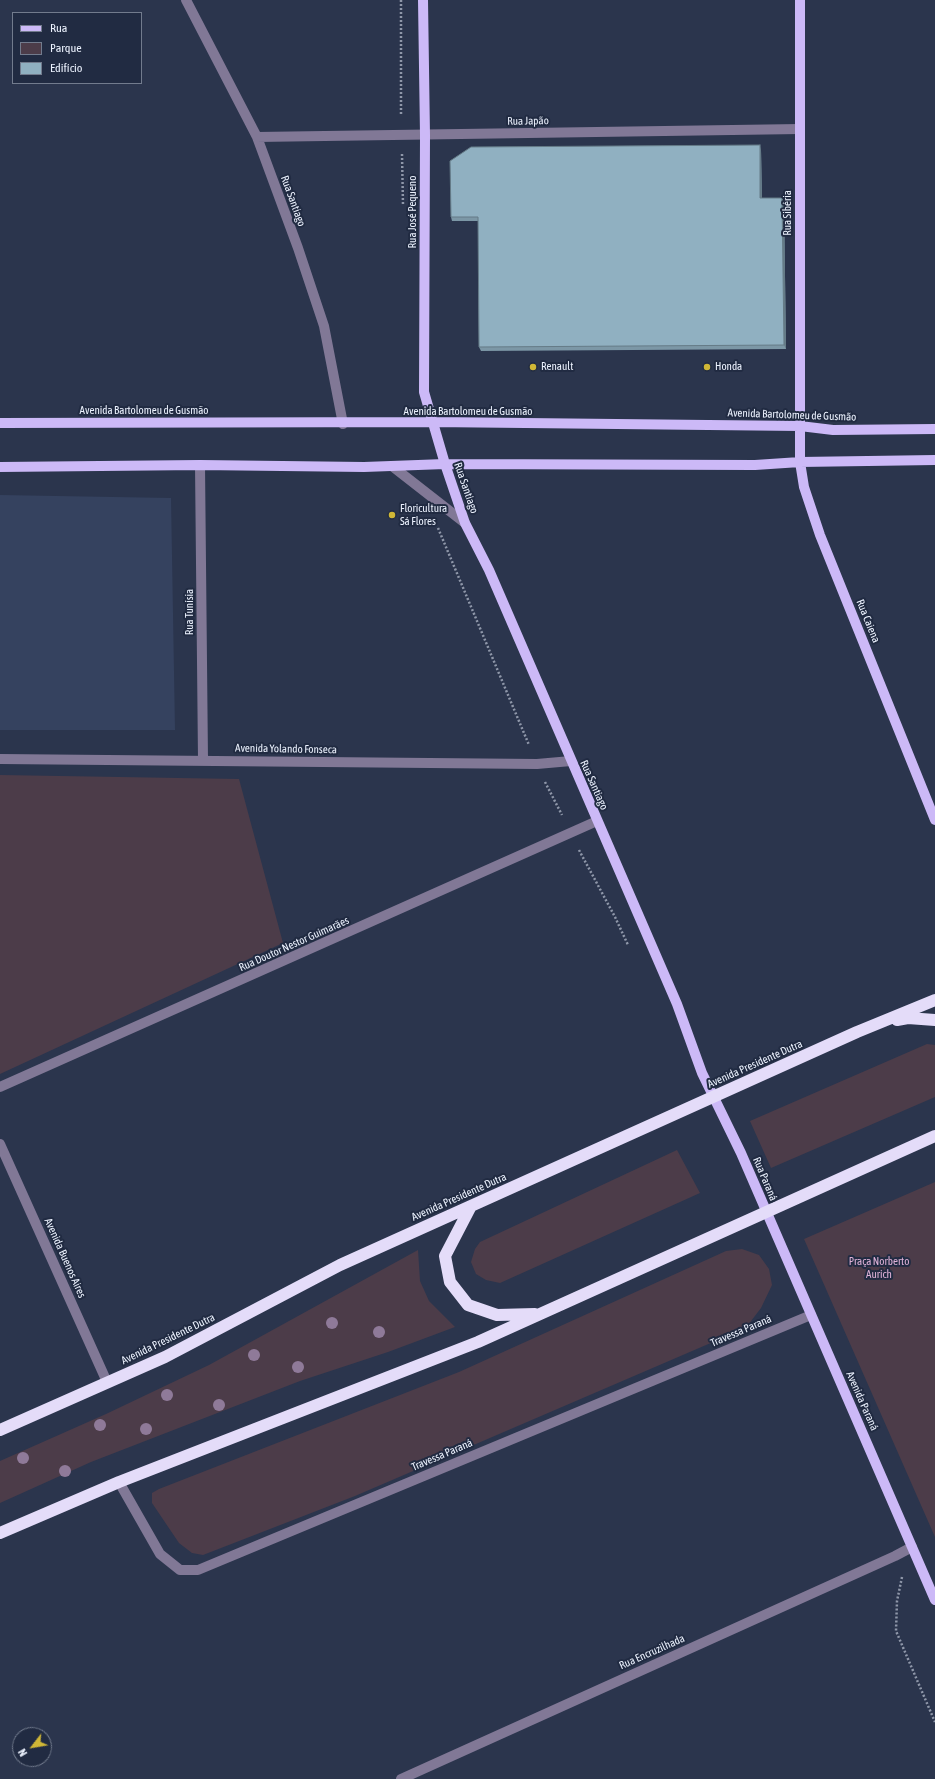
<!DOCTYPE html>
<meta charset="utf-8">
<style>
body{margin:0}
#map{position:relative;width:935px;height:1779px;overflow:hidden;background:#2b354d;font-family:"Asap Condensed",sans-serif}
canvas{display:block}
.legend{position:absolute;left:12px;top:12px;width:130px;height:72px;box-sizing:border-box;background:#212b42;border:1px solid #727b8d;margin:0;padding:5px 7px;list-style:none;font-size:12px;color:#ecf2fe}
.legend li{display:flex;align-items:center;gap:8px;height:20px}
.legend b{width:20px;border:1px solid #727b8d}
.north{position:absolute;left:12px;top:1727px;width:40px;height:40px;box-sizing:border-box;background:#212b42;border:1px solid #727b8d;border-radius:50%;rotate:239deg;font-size:11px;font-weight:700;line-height:16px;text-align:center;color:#ecf2fe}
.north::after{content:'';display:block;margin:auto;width:14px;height:18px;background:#d0b736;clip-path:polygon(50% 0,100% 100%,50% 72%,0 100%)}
</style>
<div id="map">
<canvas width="935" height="1779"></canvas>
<ul class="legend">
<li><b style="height:5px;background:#ccb9f7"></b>Rua</li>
<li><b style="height:11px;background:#4c3c49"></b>Parque</li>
<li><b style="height:11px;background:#90b0c1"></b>Edifício</li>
</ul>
<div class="north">N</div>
</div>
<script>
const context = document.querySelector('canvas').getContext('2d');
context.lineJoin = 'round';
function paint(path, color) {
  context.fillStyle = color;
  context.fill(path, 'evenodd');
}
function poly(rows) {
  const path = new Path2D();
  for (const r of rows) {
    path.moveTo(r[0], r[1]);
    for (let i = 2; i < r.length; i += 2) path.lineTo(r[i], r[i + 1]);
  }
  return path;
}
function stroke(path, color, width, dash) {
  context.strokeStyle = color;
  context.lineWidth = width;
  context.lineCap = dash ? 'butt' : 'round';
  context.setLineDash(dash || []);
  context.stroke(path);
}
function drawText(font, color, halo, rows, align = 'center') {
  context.font = font + ' "Asap Condensed",sans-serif';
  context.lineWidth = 4;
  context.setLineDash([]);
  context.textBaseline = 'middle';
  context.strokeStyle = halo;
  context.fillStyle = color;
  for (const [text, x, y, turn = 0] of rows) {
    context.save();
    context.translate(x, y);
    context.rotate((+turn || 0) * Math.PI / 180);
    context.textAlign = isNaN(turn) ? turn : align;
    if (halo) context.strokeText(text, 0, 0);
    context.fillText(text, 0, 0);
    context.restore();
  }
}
const built = poly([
 [0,495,171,498,175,730,0,730]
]);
const green = poly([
 [0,775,239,779,283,943,0,1074],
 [927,1044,935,1045,935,1097,771,1168,750,1121],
 [677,1150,700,1193,500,1283,486,1280,476,1274,471,1262,475,1249,480,1242],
 [935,1182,935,1537,804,1239],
 [742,1249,759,1255,769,1269,772,1285,761,1308,748,1325,727,1336,355,1496,203,1555,192,1553,179,1543,152,1503,152,1493,159,1489,459,1372,726,1251],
 [418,1250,420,1281,429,1301,455,1327,388,1352,300,1381,91,1462,0,1503,0,1461,106,1414,209,1365]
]);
const path = poly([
 [401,0,401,115],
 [402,154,403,205],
 [438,528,529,745],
 [545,782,562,815],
 [579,850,615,917,628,945],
 [902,1577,897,1601,896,1631,935,1722]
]);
const minor = poly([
 [186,0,257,137,298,248,324,326,343,424],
 [257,137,800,129],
 [200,465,203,760],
 [392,466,465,523],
 [0,759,537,764,571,761],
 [0,1087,597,821],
 [0,1144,107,1382],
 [119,1482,160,1554,180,1570,198,1570,811,1315],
 [401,1779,895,1556,912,1547]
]);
const major = poly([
 [423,0,425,135,424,392,445,464,465,523,489,570,677,1004,702,1073,741,1153,935,1600],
 [800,0,800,462,804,487,820,535,935,820],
 [0,423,433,422,800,426,833,430,935,429],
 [0,467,200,465,364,467,445,464,755,465,800,462,935,460]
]);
const highway = poly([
 [897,1020,908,1018,935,1020],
 [471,1206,445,1256,450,1282,468,1305,497,1315,535,1314],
 [0,1430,165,1357,340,1265,857,1032,935,1000],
 [0,1533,119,1482,478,1342,935,1136]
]);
const trees = [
 [332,1323],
 [379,1332],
 [254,1355],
 [298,1367],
 [167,1395],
 [219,1405],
 [100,1425],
 [146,1429],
 [23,1458],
 [65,1471]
];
const wall = poly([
 [761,150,762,198,784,202,786,349,481,351,479,347,478,221,452,221,451,217]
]);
const shadedWall = poly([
 [760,145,761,150,762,202,760,198],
 [782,198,784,202,786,349,784,345]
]);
const building = poly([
 [760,145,760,198,782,198,784,345,479,347,478,217,451,217,450,161,471,147,760,145]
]);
const markers = [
 [533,367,4,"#d0b736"],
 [707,367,4,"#d0b736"],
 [392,515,4,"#d0b736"]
];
const streetNames = [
 ["Rua Japão",528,121,-1],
 ["Rua Santiago",293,201,70],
 ["Rua José Pequeno",413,212,-90],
 ["Rua Sibéria",788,213,-90],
 ["Avenida Bartolomeu de Gusmão",144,411],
 ["Avenida Bartolomeu de Gusmão",468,412],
 ["Avenida Bartolomeu de Gusmão",792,415,2],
 ["Rua Santiago",466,488,71],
 ["Rua Tunísia",190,612,-90],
 ["Rua Caiena",868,621,68],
 ["Avenida Yolando Fonseca",286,749,1],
 ["Rua Santiago",594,785,66],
 ["Rua Doutor Nestor Guimarães",294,944,-24],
 ["Avenida Presidente Dutra",755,1064,-24],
 ["Rua Paraná",765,1179,67],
 ["Avenida Presidente Dutra",459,1197,-24],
 ["Avenida Buenos Aires",65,1258,66],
 ["Travessa Paraná",741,1331,-23],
 ["Avenida Presidente Dutra",168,1339,-26],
 ["Avenida Paraná",862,1401,66],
 ["Travessa Paraná",442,1455,-23],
 ["Rua Encruzilhada",652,1652,-24]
];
const poiNames = [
 ["Renault",541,367],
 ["Honda",715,367],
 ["Floricultura",400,509],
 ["Sá Flores",400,522]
];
const parkNames = [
 ["Praça Norberto",879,1262],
 ["Aurich",879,1275]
];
paint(built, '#35425f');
paint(green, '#4c3c49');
stroke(path, '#8f97a9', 2.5, [2, 2]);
stroke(minor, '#817896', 10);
stroke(major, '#ccb9f7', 10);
stroke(highway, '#e4dcf9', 12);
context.fillStyle = '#8f7a99';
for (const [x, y] of trees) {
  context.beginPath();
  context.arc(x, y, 6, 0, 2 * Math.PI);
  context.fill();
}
paint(wall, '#7c97a6');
paint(shadedWall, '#657b87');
paint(building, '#90b0c1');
stroke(building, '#657b87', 1);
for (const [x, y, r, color] of markers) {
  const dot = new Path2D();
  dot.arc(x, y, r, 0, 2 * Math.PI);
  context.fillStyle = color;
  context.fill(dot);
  stroke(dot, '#212b42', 1.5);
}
drawText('11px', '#ecf2fe', '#212b42', streetNames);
drawText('11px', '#ecf2fe', '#212b42', poiNames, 'left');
drawText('11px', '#e0b2d8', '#212b42', parkNames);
</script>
